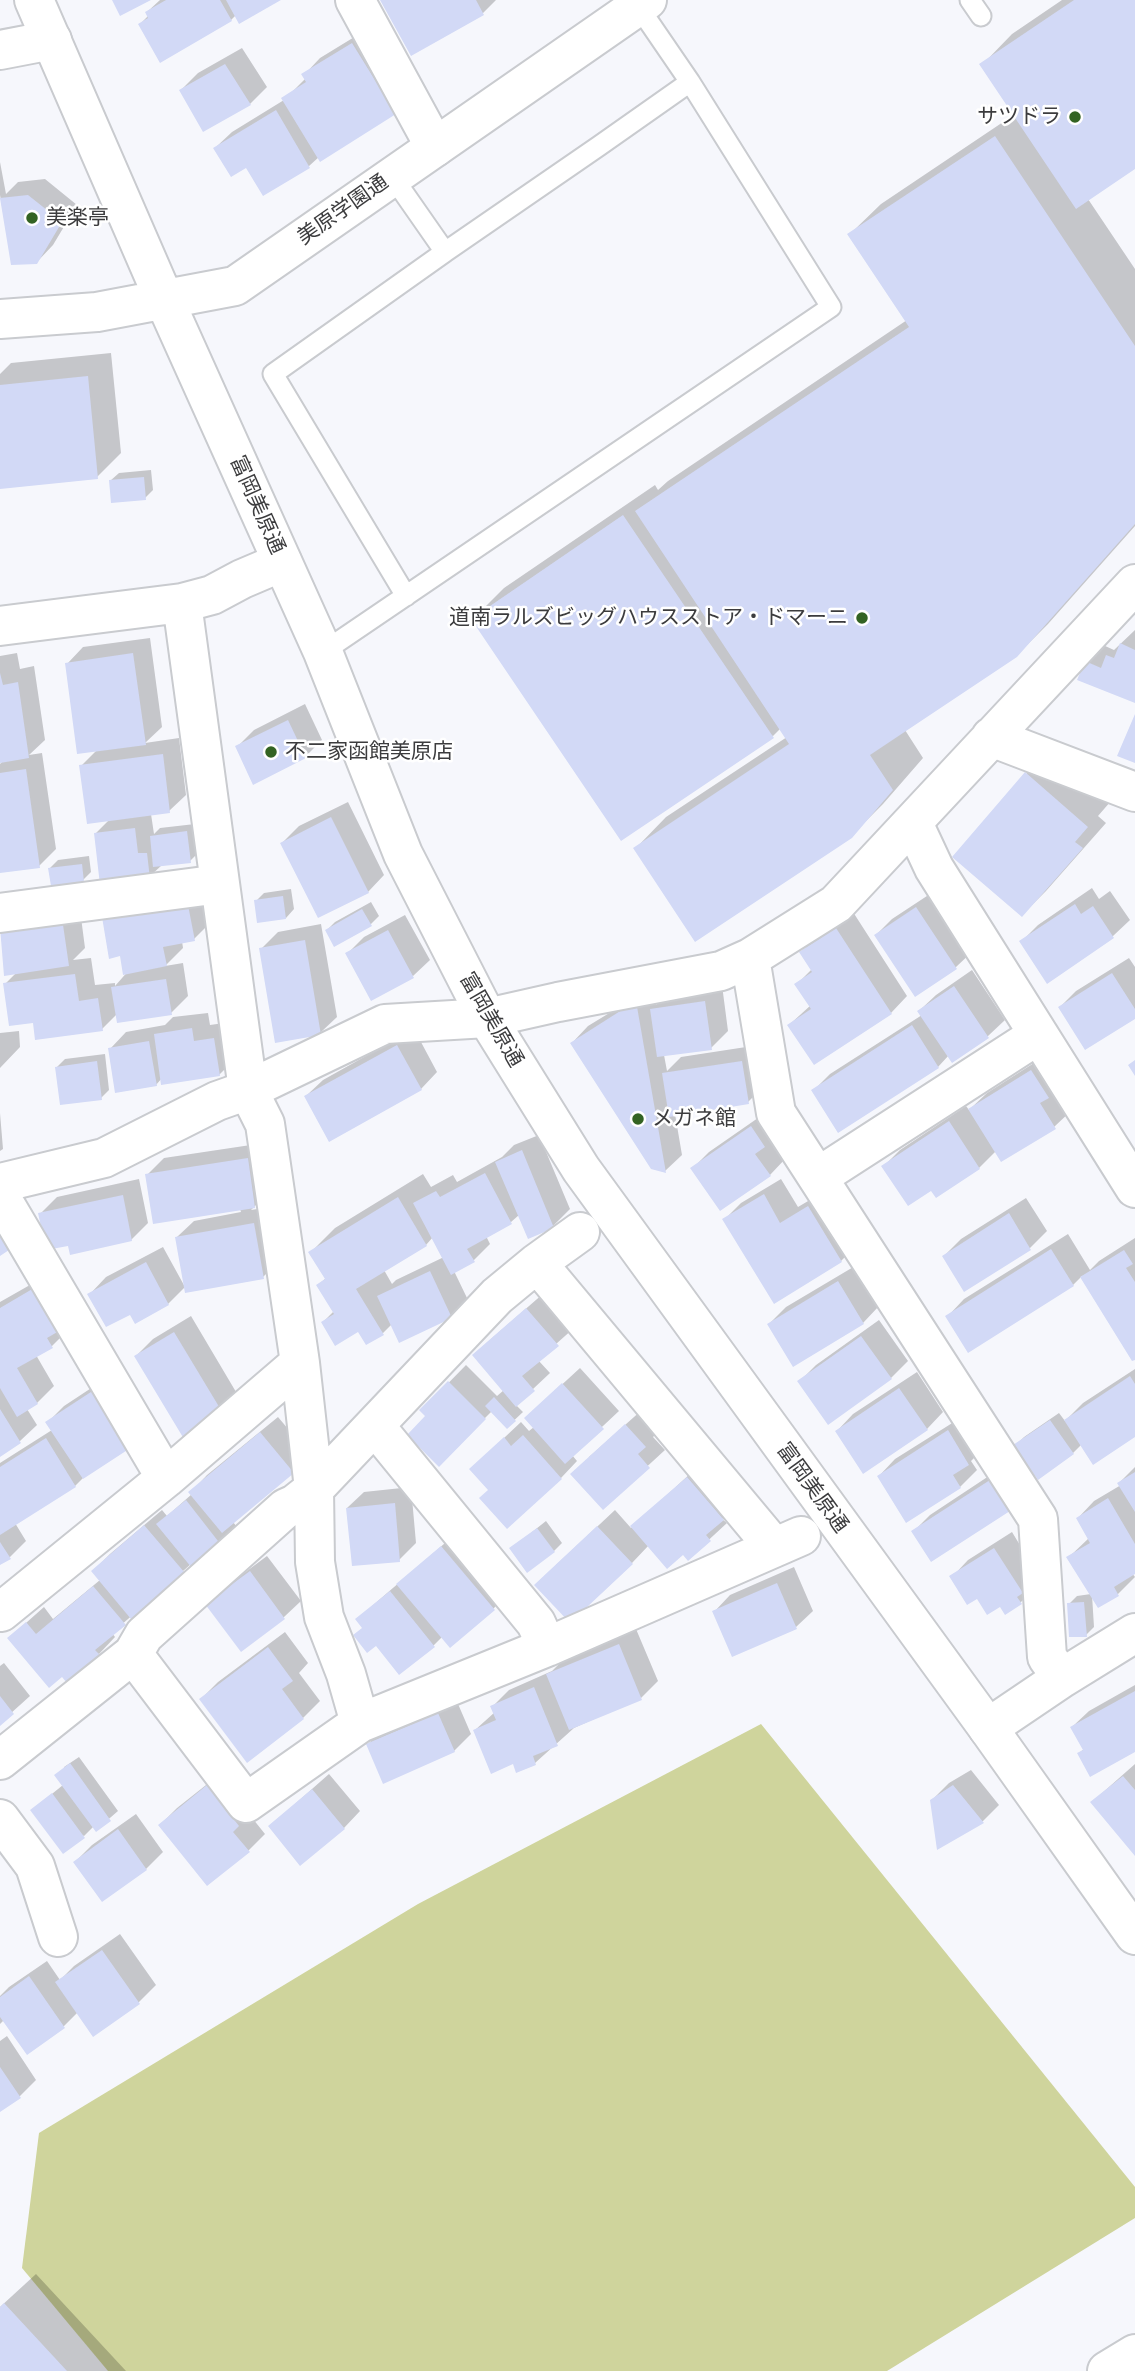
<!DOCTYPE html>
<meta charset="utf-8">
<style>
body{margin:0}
canvas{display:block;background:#f6f7fc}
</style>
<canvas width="1135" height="2371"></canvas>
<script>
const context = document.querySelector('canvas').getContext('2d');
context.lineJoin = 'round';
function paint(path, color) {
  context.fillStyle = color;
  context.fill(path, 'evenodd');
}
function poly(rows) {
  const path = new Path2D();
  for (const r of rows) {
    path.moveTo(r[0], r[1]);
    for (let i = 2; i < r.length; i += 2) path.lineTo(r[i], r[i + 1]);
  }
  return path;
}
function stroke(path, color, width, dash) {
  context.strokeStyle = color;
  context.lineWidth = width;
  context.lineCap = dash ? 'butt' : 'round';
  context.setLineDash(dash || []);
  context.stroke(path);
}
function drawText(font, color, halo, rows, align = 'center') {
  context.font = font + ' "PT Sans Narrow","Noto Sans JP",sans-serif';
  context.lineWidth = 5;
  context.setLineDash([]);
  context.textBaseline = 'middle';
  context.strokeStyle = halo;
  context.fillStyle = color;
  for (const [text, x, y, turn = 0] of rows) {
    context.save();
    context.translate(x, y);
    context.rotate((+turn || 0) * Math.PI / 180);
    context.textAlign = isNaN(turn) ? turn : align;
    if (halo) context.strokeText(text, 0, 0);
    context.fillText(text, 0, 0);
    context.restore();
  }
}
const green = poly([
 [761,1724,1135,2187,1135,2218,887,2371,108,2371,22,2268,39,2133,418,1904]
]);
const shadow = poly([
 [160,0,277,0,236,15,231,20,140,24,149,15,147,12],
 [382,0,496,0,483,13,412,53],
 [1062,0,1135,0,1135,167,1088,199,1135,269,1135,526,1048,624,1016,656,905,730,923,758,883,804,851,836,636,848,666,817,787,737,781,728,773,736,473,619,504,588,655,485,658,490,668,481,907,320,850,234,881,204,1015,114,982,65,1012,34],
 [369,28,411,96,319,157,309,166,264,194,247,166,215,148,232,132,284,100,306,78,304,75,320,58],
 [242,48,267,87,250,104,181,90,198,73],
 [0,162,6,194,18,182,45,179,77,205,53,245,36,263,12,264,0,195],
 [111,353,121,453,97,477,0,487,0,374,11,363],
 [151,470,153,490,145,498,110,481,119,473],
 [1135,630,1135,701,1086,662,1103,645,1114,650],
 [150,638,162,727,145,743,179,738,186,795,169,811,151,814,154,834,160,828,195,824,198,853,190,861,162,865,149,877,96,833,109,820,81,766,97,750,67,664,83,647],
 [17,653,20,669,34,666,45,740,29,755,42,753,56,849,39,866,0,872,0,764,4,760,0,761,0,656],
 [305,704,322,740,305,757,237,747,254,730],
 [1051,749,1111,801,1098,816,1106,823,1046,891,1022,915,955,857,1027,773],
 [348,802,384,875,368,892,282,843,299,826],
 [89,856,91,872,83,880,50,868,58,860],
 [204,885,211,922,194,939,182,941,183,948,165,966,183,963,188,996,171,1013,117,1014,102,1029,34,1021,5,984,17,972,6,974,0,927,79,902,85,948,73,960,91,958,95,985,115,983,115,986],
 [1092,888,1099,899,1110,891,1130,920,1113,936,1047,981,1021,942,1038,925],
 [291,889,294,909,286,918,256,901,264,893],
 [933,892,973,951,956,967,916,995,876,935,892,919],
 [371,902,379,916,371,924,327,930,335,922],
 [853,912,907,996,891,1013,789,1025,811,1005,797,984,812,969,801,952,818,936],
 [405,915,430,960,413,976,347,954,364,937],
 [321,924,337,1017,320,1033,261,949,278,932],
 [1129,958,1135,967,1135,1017,1060,1007,1076,991],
 [972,970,1005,1020,988,1036,953,1061,949,1055,938,1067,813,1091,830,1074,922,1015,919,1011,936,995],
 [722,985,728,1031,711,1048,664,1055,667,1071,681,1057,759,1045,765,1085,748,1102,675,1114,682,1155,665,1171,572,1043,588,1026,652,987,656,1005,668,993],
 [208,1013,210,1025,231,1022,236,1058,219,1075,162,1078,156,1085,110,1049,126,1032,165,1025,173,1017],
 [414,1029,437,1072,421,1089,306,1096,323,1080],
 [19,1031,20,1047,0,1068,0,1033],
 [105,1054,109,1090,101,1098,57,1067,65,1059],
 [1048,1054,1071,1111,1054,1127,996,1151,979,1168,936,1196,932,1189,883,1167,900,1150,966,1106,969,1110,987,1093],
 [768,1111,786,1158,770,1175,692,1169,709,1152],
 [0,1113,3,1149,0,1151],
 [539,1135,570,1209,553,1226,528,1237,519,1215,511,1222,486,1236,490,1244,473,1261,454,1271,468,1300,451,1317,392,1324,383,1333,323,1322,334,1311,318,1285,326,1278,311,1252,335,1228,423,1174,431,1187,453,1175,457,1182,502,1157,514,1145],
 [433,1237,444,1257,396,1280,392,1284,384,1270,426,1245],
 [264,1143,271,1190,251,1210,270,1207,280,1260,263,1277,177,1237,194,1221,241,1212,240,1209,147,1175,164,1158],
 [139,1179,148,1223,131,1240,69,1244,40,1214,57,1197],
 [781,1179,798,1207,825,1191,858,1244,841,1261,724,1220,741,1203],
 [1026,1198,1047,1231,1030,1248,965,1289,944,1256,961,1239],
 [1068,1234,1090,1270,1099,1261,1135,1238,1135,1358,1133,1359,1082,1276,1073,1285,948,1316,964,1299],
 [163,1247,185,1287,168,1304,90,1294,106,1277],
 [855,1266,879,1306,863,1323,769,1324,786,1307],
 [51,1273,68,1330,52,1346,36,1355,54,1386,37,1403,27,1409,37,1425,20,1441,0,1455,0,1302],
 [544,1293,574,1328,538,1360,550,1373,516,1405,523,1412,507,1427,492,1411,439,1464,428,1416,422,1410,466,1365,497,1396,504,1390,491,1339],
 [191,1316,239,1397,223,1413,136,1356,153,1339],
 [879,1320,908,1361,891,1378,829,1422,800,1381,816,1365],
 [580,1368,619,1411,572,1455,577,1461,561,1478,490,1489,488,1453,521,1422,529,1431,534,1427,543,1402],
 [1135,1369,1135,1435,1082,1444,1073,1453,1016,1445,1024,1437,1059,1413,1065,1421,1083,1403],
 [917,1372,943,1412,927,1429,837,1431,853,1414],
 [111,1375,86,1475,75,1486,15,1523,26,1541,9,1558,0,1562,0,1463,52,1430,47,1423,64,1406],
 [643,1409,661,1429,653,1437,665,1450,603,1507,589,1457],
 [965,1415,985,1447,971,1461,977,1470,960,1487,879,1476,895,1459],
 [278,1417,310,1455,293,1472,233,1522,241,1532,191,1564,112,1633,115,1637,99,1654,9,1638,44,1607,53,1619,100,1580,93,1571,110,1554,162,1510,167,1516,192,1494,191,1492,207,1475],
 [704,1461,739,1502,722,1519,727,1523,688,1559,683,1553,649,1545,632,1563,553,1568,615,1510,631,1528],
 [1007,1464,1009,1509,914,1531,930,1515],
 [1135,1467,1135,1572,1132,1573,1135,1577,1118,1594,1098,1606,1092,1595,1094,1627,1086,1635,1069,1604,1077,1596,1091,1594,1069,1557,1089,1538,1078,1518,1094,1501,1121,1485,1119,1483],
 [411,1487,416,1543,399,1560,347,1508,364,1492],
 [546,1521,562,1543,554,1551,512,1548],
 [459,1531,510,1592,493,1609,443,1636,433,1646,364,1627,357,1619],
 [1012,1532,1038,1575,1037,1586,1020,1603,1000,1604,977,1597,952,1577,968,1560],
 [267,1556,301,1601,284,1617,242,1650,208,1605,224,1588],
 [794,1567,813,1611,796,1627,714,1612,730,1595],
 [636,1629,658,1681,641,1698,574,1728,535,1763,514,1762,475,1730,495,1712,493,1706,509,1690,552,1671,565,1658],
 [285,1632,308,1663,299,1673,320,1701,303,1718,201,1699,218,1682],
 [4,1663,30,1696,0,1723,0,1666],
 [1135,1685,1135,1750,1079,1753,1084,1749,1072,1727,1089,1711],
 [455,1697,471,1734,454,1751,368,1744,385,1727],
 [79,1757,118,1811,96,1830,94,1826,84,1836,32,1810,63,1785,64,1767],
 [1135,1764,1135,1854,1092,1802],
 [225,1770,249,1814,265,1834,248,1851,160,1825,177,1808],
 [971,1770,999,1805,983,1821,939,1847,932,1800,949,1783],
 [329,1774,360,1811,344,1828,270,1826],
 [136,1814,163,1852,146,1869,102,1900,75,1862,92,1845],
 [120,1934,156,1985,139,2002,93,2034,78,2012,64,2026,27,2052,4,2020,0,2024,0,1996,9,1987,47,1961,60,1980,74,1966],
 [7,2036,36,2080,20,2096,0,2110,0,2041],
 [36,2274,126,2371,0,2371,0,2307]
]);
const building = poly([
 [112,0,151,0,120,16],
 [166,0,220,0,232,21,160,63,138,24,148,18,145,12],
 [226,0,281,0,239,24],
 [380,0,476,0,484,15,411,56],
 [1074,0,1135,0,1135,169,1076,209,979,64],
 [352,43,396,114,320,162,281,98,306,82,301,74],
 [225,64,251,105,203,132,179,90],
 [276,110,310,168,263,196,246,168,231,177,213,148],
 [995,136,1135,346,1135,524,1017,657,870,755,893,790,852,838,695,942,633,848,789,744,635,511,909,327,847,234],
 [28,195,62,222,37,264,11,265,0,198],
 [88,376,98,479,0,489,0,385],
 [144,477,146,500,111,503,109,480],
 [623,515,774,738,621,841,471,619],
 [1120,643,1135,650,1135,703,1077,680,1085,661,1101,668,1106,655,1114,658],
 [133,653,146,745,77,754,65,663],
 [0,673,3,685,18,682,29,758,0,763],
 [1135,714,1135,763,1117,756],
 [288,720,306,758,253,785,235,746],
 [163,754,170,813,87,824,79,765],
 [26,769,40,868,0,873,0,773],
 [1025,772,1088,827,1075,842,1083,848,1022,917,952,857],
 [331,817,369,893,318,918,280,843],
 [135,828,138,853,147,853,150,879,100,885,94,833],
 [187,831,191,863,153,867,150,836],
 [82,864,84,882,51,886,48,868],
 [283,896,286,919,257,923,254,900],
 [187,900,195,941,163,947,167,966,123,975,120,956,109,959,102,917],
 [1075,904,1081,914,1093,906,1114,938,1047,984,1019,941],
 [916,907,957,969,915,997,874,935],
 [362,909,372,926,334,947,325,930],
 [62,918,69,966,4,976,0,927],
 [836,928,892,1014,814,1065,787,1025,811,1009,794,984,812,972,799,952],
 [388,930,414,978,371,1001,345,953],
 [305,940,321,1035,275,1043,259,948],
 [1112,973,1135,1009,1135,1019,1085,1050,1058,1007],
 [75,974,79,1001,98,998,103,1031,35,1040,33,1023,9,1026,3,983],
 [166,979,172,1015,117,1023,111,987],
 [954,986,989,1038,952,1063,917,1011],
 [636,1001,666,1173,651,1169,570,1043],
 [705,1001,712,1050,657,1057,650,1009],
 [912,1025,939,1068,838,1133,811,1090],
 [192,1028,194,1041,214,1038,220,1076,161,1085,154,1034],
 [149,1041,157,1086,115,1093,108,1048],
 [397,1045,422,1090,329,1142,304,1096],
 [1135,1060,1135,1076,1128,1065],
 [97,1061,102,1100,60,1105,55,1067],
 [742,1061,749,1104,669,1117,662,1073],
 [1031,1070,1049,1098,1040,1103,1056,1129,1001,1162,968,1109],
 [949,1121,980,1169,936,1198,931,1191,908,1206,881,1166],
 [751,1126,765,1147,755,1154,771,1176,720,1211,690,1168],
 [522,1150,554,1228,528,1239,495,1162],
 [248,1158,255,1208,153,1224,145,1174],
 [485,1173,512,1224,467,1249,475,1262,451,1275,413,1203,436,1191,440,1197],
 [764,1194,780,1223,808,1206,842,1262,774,1304,722,1219],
 [123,1195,132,1241,70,1255,68,1246,46,1250,38,1213],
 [398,1197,427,1246,356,1289,384,1335,366,1345,358,1332,335,1346,321,1322,334,1314,316,1285,325,1279,308,1252],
 [1009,1213,1031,1250,964,1292,942,1256],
 [254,1223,264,1279,185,1293,175,1237],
 [0,1235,9,1250,0,1256],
 [1051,1249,1074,1286,968,1353,945,1316],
 [1124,1250,1133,1264,1126,1268,1135,1282,1135,1360,1132,1361,1080,1277],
 [146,1262,169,1305,135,1324,130,1315,106,1327,87,1294],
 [430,1271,452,1318,399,1343,377,1296],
 [838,1281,864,1324,793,1367,767,1324],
 [34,1288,59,1331,47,1338,53,1348,17,1368,38,1404,17,1417,0,1388,0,1308],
 [526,1308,559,1346,522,1376,535,1391,516,1407,472,1355],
 [174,1332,224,1415,184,1439,134,1356],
 [861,1336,892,1379,828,1425,797,1381],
 [1130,1376,1135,1384,1135,1437,1093,1465,1064,1420],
 [448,1381,486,1419,439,1467,407,1435,425,1416,419,1410],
 [562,1383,604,1429,565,1464,524,1418],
 [899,1388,928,1430,863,1474,835,1431],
 [94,1390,132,1447,83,1479,45,1422],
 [494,1397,516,1421,507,1429,485,1406],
 [0,1409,21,1443,0,1457],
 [1050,1420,1074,1454,1038,1480,1013,1445],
 [625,1424,646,1447,638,1454,650,1468,603,1510,570,1474],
 [948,1430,969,1465,953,1475,961,1488,906,1523,877,1476],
 [260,1432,294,1473,222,1533,188,1492],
 [523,1435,562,1479,507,1529,479,1498,488,1490,469,1469,504,1437,511,1446],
 [46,1438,76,1487,0,1535,0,1467],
 [1135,1472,1135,1512,1117,1483],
 [687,1477,724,1520,706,1535,711,1541,688,1561,683,1555,667,1569,630,1526],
 [990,1480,1010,1511,931,1562,911,1531],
 [1108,1498,1135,1544,1135,1574,1114,1587,1119,1596,1098,1608,1066,1557,1090,1543,1076,1518],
 [186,1500,225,1550,196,1573,156,1524],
 [395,1503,400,1562,352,1566,346,1508],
 [144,1525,185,1573,131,1619,91,1571],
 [597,1526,633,1564,570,1623,534,1585],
 [537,1528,555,1552,527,1573,509,1548],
 [0,1542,11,1559,0,1565],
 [441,1546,495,1610,450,1648,396,1584],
 [994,1548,1023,1593,1017,1597,1022,1604,1005,1615,1000,1607,987,1615,977,1599,967,1605,949,1576],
 [250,1571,285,1619,241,1652,205,1604],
 [777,1583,797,1629,732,1657,712,1611],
 [93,1586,126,1625,95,1650,100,1655,67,1683,62,1677,49,1688,7,1638,26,1622,36,1634],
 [390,1591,435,1647,399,1675,376,1646,367,1653,353,1635,362,1628,355,1619],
 [1084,1602,1087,1637,1069,1637,1067,1603],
 [619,1644,642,1700,569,1730,546,1674],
 [268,1647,293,1681,282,1689,304,1719,247,1763,199,1699],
 [534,1687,558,1746,533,1756,536,1765,516,1773,513,1764,491,1774,473,1730,496,1720,490,1706],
 [1135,1691,1135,1752,1090,1777,1077,1753,1083,1750,1070,1727],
 [0,1696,14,1714,0,1726],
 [438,1713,455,1752,383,1784,366,1744],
 [70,1763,111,1821,96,1832,54,1775],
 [1123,1776,1135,1790,1135,1856,1090,1802],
 [207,1785,239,1826,233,1832,250,1852,207,1886,158,1825],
 [953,1785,984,1823,937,1850,930,1800],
 [312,1789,345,1829,300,1866,268,1826],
 [52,1793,85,1838,63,1854,30,1810],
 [118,1829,147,1870,102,1902,73,1862],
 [102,1950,140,2004,93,2037,55,1982],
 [29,1976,65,2028,27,2055,0,2017,0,1997],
 [0,2067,21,2098,0,2112],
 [4,2303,67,2371,0,2371,0,2307]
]);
const service = poly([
 [970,0,981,16],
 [392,176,445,252,599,146,690,82,638,6],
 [406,596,273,374,445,252],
 [323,652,831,307,690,82]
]);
const minor = poly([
 [355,0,435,147],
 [0,50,52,40],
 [282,562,242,579,212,595,182,603,248,1090,265,1124,300,1363,314,1489,315,1562,324,1617,346,1674,360,1723],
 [0,626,182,603],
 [991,737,1135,792],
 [913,823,934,868,1135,1188],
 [0,913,220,884],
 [750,958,776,1113,1038,1519,1047,1657,1062,1678],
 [818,1177,1038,1035],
 [0,1183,104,1158,217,1101,248,1090,385,1024,487,1018,558,1002,721,971,750,958,836,904,1135,584],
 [0,1196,166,1478],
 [537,1263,774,1547],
 [375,1426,536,1623,547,1647],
 [0,1610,1,1612,166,1478,300,1363],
 [133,1654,246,1803,360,1723,547,1647,801,1536],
 [988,1728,1062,1678,1135,1633],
 [0,1760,133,1654,144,1635,286,1508,295,1504,314,1489,497,1296,537,1263,580,1232],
 [0,1819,35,1866,58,1937]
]);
const tertiary = poly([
 [34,0,164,299,323,652,403,854,487,1018,581,1169,988,1728,1135,1935],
 [0,319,97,312,235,286,647,0]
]);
const primary = poly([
 [1107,2371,1135,2354]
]);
const markers = [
 [1075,117,7,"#336323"],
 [32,218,7,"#336323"],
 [862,618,7,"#336323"],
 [271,752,7,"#336323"],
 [638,1119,7,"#336323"]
];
const poiNames = [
 ["サツドラ",1061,117,"right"],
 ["美楽亭",46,218],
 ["道南ラルズビッグハウスストア・ドマーニ",848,618,"right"],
 ["不二家函館美原店",285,752],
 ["メガネ館",652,1119]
];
const streetNames = [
 ["美原学園通",343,210,-35],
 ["富岡美原通",257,505,66],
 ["富岡美原通",491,1020,60],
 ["富岡美原通",812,1488,54]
];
paint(green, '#cfd49c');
paint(shadow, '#0003');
paint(building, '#d2d9f6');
stroke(service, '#c9cbcf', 23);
stroke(minor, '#c9cbcf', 42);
stroke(tertiary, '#c9cbcf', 42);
stroke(primary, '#c9cbcf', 42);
stroke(service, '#fff', 19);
stroke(minor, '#fff', 38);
stroke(tertiary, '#fff', 38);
stroke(primary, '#fff', 38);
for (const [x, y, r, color] of markers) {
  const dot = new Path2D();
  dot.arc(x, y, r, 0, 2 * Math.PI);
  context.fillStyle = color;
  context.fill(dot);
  stroke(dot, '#fff', 2.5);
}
drawText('21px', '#3c3c3e', '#fff', poiNames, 'left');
drawText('21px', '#3c3c3e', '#fff', streetNames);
</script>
